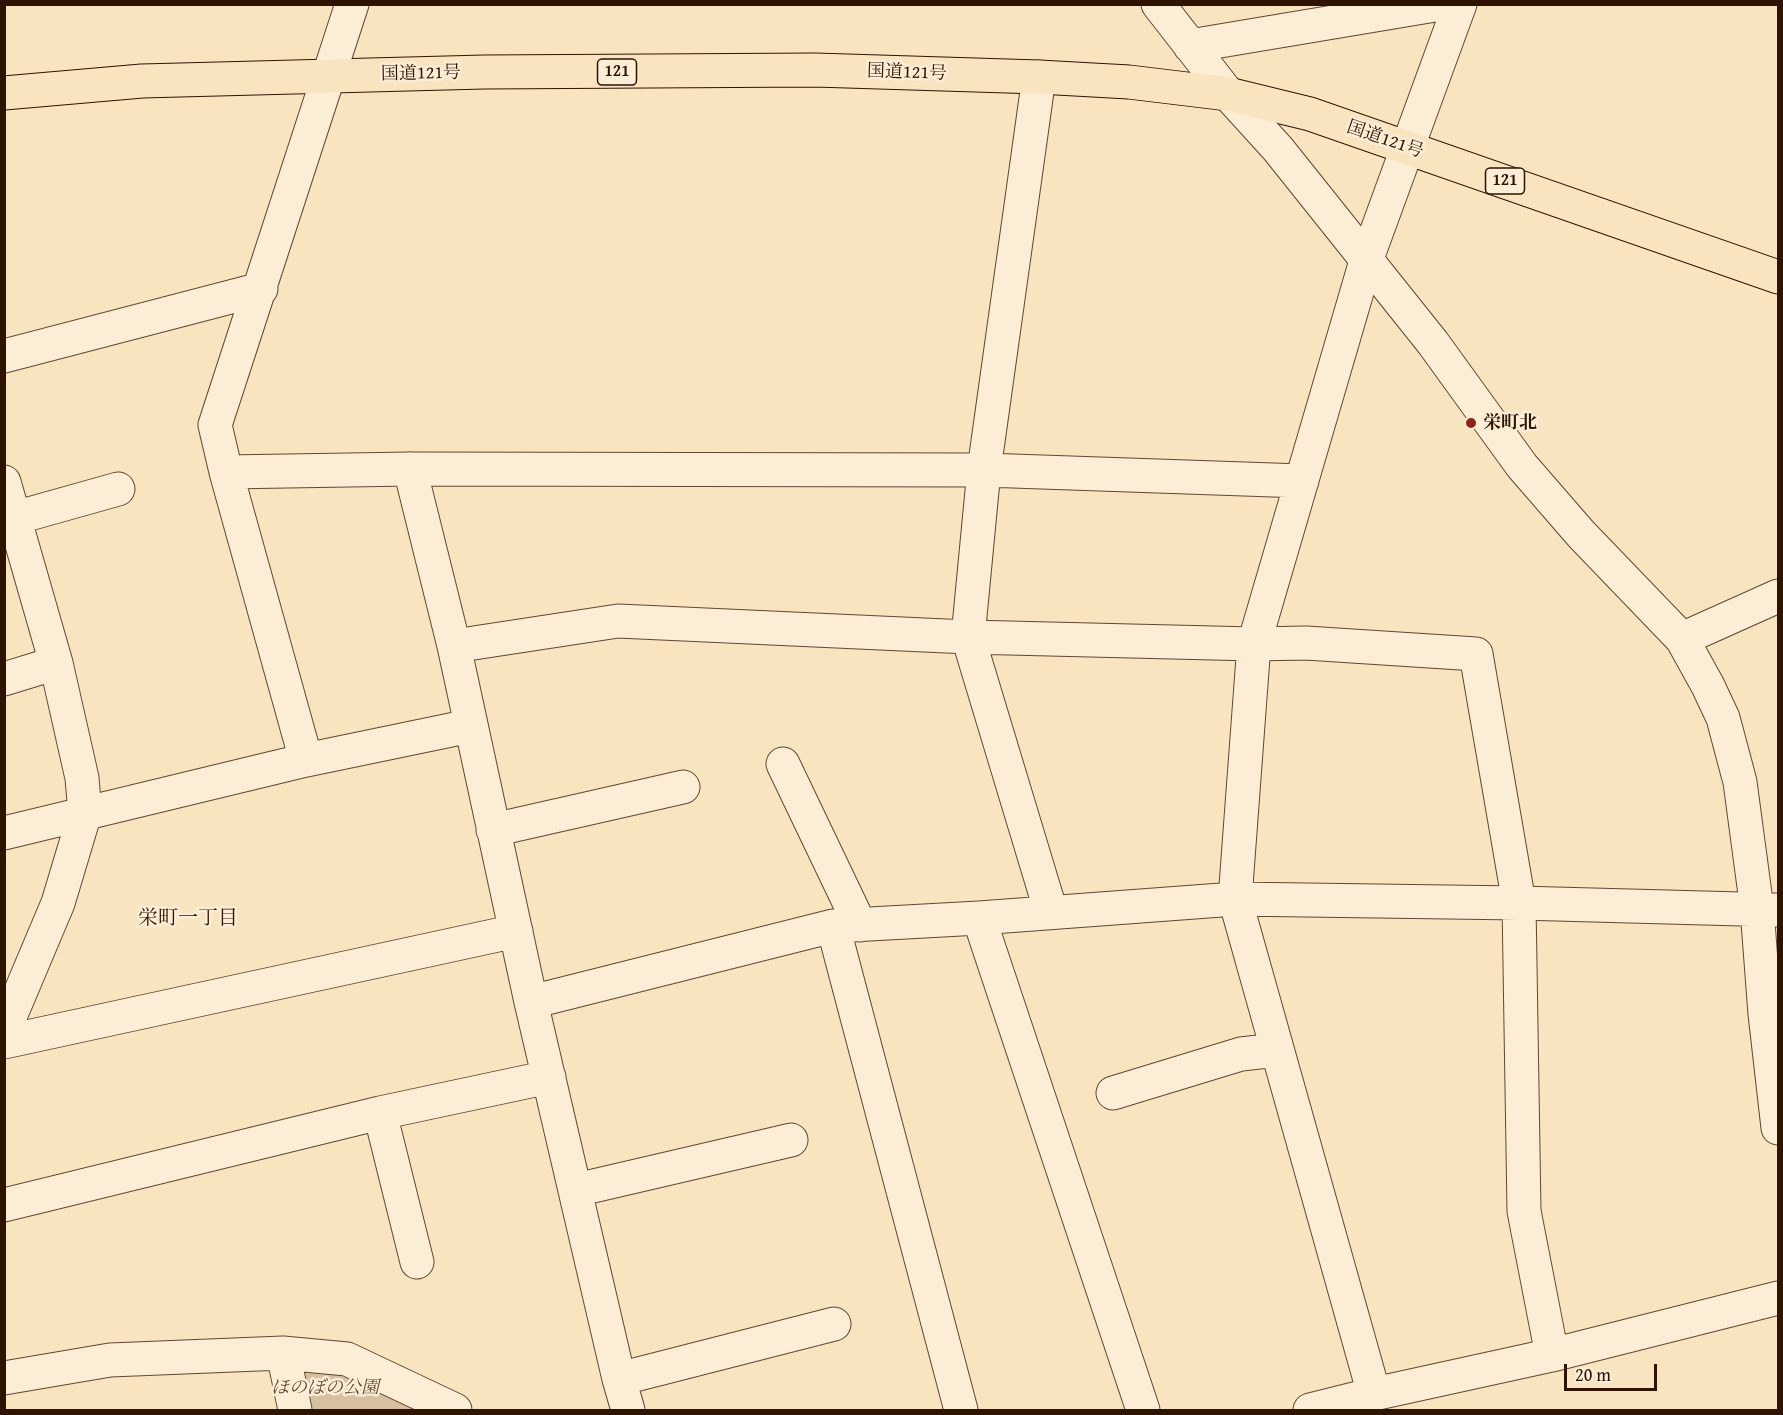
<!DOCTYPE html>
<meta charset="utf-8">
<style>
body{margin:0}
#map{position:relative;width:1783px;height:1415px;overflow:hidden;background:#f9e4c0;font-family:"Gentium Book Plus",serif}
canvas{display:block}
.frame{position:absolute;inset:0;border:6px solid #2e1300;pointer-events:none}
.scale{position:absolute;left:1564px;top:1364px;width:93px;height:27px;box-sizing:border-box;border:3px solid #2e1300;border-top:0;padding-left:8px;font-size:18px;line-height:21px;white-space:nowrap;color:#2e1300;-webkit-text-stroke:4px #fbedd6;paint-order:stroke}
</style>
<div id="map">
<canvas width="1783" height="1415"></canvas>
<div class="frame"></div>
<div class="scale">20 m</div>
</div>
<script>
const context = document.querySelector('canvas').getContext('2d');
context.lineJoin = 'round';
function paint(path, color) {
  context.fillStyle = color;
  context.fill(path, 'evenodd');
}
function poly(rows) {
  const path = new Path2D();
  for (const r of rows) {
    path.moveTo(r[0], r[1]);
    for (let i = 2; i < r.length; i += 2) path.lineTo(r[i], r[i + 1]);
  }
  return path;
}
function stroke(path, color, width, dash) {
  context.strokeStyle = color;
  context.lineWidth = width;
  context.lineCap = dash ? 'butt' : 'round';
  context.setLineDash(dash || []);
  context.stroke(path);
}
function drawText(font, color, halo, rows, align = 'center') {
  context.font = font + ' "Gentium Book Plus","Noto Serif JP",serif';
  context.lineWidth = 5;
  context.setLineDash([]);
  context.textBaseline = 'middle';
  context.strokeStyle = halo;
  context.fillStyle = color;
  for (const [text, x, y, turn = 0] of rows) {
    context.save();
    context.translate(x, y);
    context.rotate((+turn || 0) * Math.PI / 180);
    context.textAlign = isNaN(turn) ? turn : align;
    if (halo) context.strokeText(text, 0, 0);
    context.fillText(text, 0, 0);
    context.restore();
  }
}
const green = poly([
 [318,1361,420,1410,307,1410,299,1375]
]);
const minor = poly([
 [1158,4,1228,94,1278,149,1433,343,1522,466,1581,534,1682,639,1708,686,1723,718,1740,782,1757,909,1765,1014,1778,1128],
 [1190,46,1441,4],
 [1039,77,984,470,968,637,1051,912],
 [4,356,261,289],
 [410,469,454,646,531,1002,619,1379,628,1410],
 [226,472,410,469,984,470,1302,481],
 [4,482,56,663,82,778,85,813,58,903,4,1031],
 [4,521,118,489],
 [1682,639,1778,596],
 [454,646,618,621,968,637,1254,644,1306,643,1476,654,1519,903,1524,1211,1552,1355],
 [4,679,56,663],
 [306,760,226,472,215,425,352,4],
 [783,764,860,925],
 [493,830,683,787],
 [4,833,306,760,470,726],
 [979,918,1143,1410],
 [833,926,961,1410],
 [531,1002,833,926,979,918,1235,899,1519,903,1778,910],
 [4,1042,516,931],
 [1113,1093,1241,1054,1277,1050],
 [380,1113,417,1262],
 [576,1190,791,1140],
 [4,1205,380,1113,549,1077],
 [283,1353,295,1410],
 [4,1378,110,1360,283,1353,347,1359,455,1410],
 [619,1379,834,1324],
 [1374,1394,1235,899,1254,644,1366,261,1460,4],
 [1310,1410,1374,1394,1552,1355,1778,1298]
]);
const highway = poly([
 [4,93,142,81,484,72,815,70,1039,77,1129,82,1228,94,1310,114,1778,277]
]);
const markers = [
 [1471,423,6,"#8f2418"]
];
const shields = [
 [617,72,39],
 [1505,181,39]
];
const shieldNames = [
 ["121",617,72],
 ["121",1505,181]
];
const streetNames = [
 ["国道121号",907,73,2],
 ["国道121号",421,74,-1],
 ["国道121号",1385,140,19]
];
const poiNames = [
 ["栄町北",1483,423]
];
const parkNames = [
 ["ほのぼの公園",325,1388]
];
const neighbourhoodNames = [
 ["栄町一丁目",188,919]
];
paint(green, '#d6c09f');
stroke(minor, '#614730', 35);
stroke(highway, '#2e1300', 35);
stroke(minor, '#fbedd6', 33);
stroke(highway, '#f9e4c0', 33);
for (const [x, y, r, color] of markers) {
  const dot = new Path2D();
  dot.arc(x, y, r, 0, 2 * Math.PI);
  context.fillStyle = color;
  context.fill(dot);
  stroke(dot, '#fbedd6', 2);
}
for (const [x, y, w] of shields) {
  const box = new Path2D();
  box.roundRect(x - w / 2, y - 13, w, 26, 4.5);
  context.fillStyle = '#fbedd6';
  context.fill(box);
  stroke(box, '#2e1300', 1.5);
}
drawText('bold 16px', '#2e1300', null, shieldNames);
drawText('18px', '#2e1300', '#fbedd6', streetNames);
drawText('bold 18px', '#2e1300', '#fbedd6', poiNames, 'left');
drawText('italic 18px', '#604730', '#fbedd6', parkNames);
drawText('20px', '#2e1300', '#fbedd6', neighbourhoodNames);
</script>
